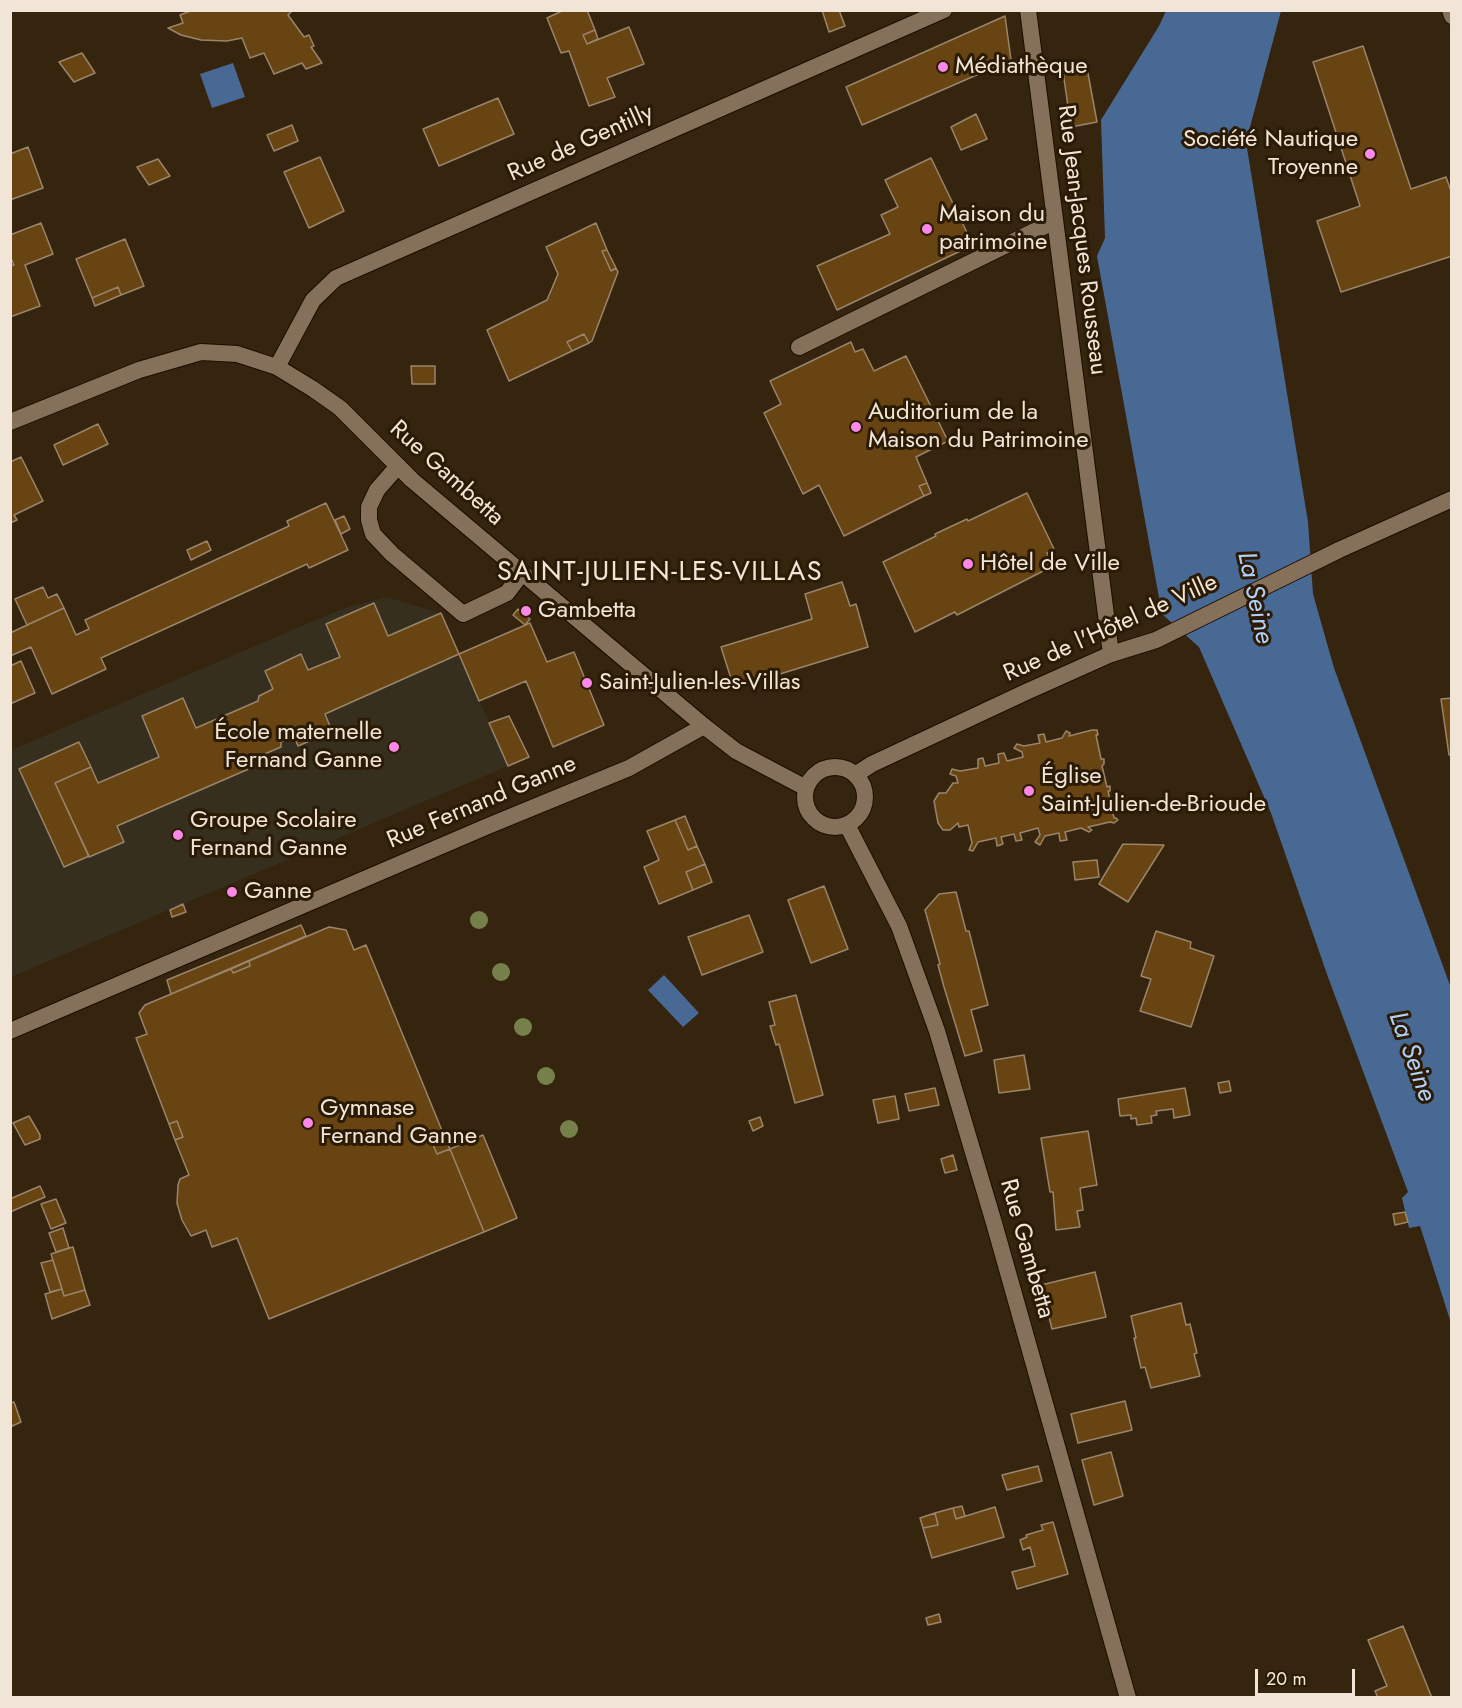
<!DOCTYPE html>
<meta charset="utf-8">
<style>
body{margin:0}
#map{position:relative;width:1462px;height:1708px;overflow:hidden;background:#35240e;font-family:Jost,sans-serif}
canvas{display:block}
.frame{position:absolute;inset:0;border:12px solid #f1e5d8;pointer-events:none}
.scale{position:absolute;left:1255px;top:1669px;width:100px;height:27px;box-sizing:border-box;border:3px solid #f1e5d8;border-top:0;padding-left:8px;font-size:18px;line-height:21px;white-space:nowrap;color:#f1e5d8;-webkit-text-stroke:4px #2b1b05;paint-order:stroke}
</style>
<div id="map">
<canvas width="1462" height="1708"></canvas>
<div class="frame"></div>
<div class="scale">20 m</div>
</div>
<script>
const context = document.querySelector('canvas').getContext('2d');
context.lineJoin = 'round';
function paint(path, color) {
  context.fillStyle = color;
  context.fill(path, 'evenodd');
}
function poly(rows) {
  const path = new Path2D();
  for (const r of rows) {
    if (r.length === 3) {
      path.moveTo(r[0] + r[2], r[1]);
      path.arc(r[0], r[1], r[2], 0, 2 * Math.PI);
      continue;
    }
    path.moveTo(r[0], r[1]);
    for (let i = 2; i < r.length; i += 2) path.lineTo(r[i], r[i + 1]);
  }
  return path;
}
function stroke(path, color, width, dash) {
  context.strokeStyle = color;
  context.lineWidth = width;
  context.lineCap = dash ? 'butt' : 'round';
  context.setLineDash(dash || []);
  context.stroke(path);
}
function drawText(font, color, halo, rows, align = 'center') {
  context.font = font + ' Jost,sans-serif';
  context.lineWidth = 6;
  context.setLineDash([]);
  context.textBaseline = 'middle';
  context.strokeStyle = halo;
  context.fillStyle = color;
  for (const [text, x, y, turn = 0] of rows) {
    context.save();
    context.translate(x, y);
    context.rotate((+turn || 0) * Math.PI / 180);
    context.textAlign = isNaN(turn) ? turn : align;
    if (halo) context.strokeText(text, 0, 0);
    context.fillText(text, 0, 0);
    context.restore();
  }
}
const education = poly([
 [386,597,441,613,508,766,11,977,11,750,342,609]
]);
const water = poly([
 [1166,11,1281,11,1246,142,1308,522,1313,594,1334,668,1451,988,1451,1323,1420,1226,1409,1228,1402,1198,1408,1192,1328,977,1271,813,1199,647,1162,614,1097,256,1105,238,1101,120,1159,26],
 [233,63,245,97,212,108,200,74],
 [664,975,699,1013,683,1027,648,990]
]);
const building = poly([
 [193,10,293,10,288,15,304,37,309,35,314,46,311,47,322,63,306,69,302,63,274,74,264,53,250,58,242,38,227,41,201,40,181,35,168,28,183,23,180,15,193,10],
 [564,10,587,10,595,30,583,35,587,44,629,27,644,64,607,78,615,97,589,106,569,51,561,53,547,18,564,10],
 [822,10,839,10,845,26,829,32,822,10],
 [1005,16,1011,60,862,125,846,87,1005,16],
 [595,30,598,39,587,44,583,35,595,30],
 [1363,46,1411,189,1446,177,1452,194,1452,256,1341,292,1317,221,1360,206,1313,62,1363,46],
 [82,53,95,73,74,82,59,62,82,53],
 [1087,68,1097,122,1071,127,1063,72,1087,68],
 [498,98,514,134,439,166,423,129,498,98],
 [976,114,987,139,961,150,951,127,976,114],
 [292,125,298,141,274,151,267,135,292,125],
 [28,147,43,188,10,200,10,154,28,147],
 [320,157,344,211,309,228,284,172,320,157],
 [931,158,973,245,837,310,817,266,890,234,881,215,898,207,885,180,931,158],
 [158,159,170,176,149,185,137,167,158,159],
 [41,223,53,254,25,265,40,306,10,317,10,266,14,265,10,256,10,235,41,223],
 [596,223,607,250,602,251,611,271,616,268,618,272,592,341,589,343,584,334,567,342,572,351,509,381,487,330,547,300,558,274,546,247,596,223],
 [125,239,144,286,121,295,118,287,92,298,76,259,125,239],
 [607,250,616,268,611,271,602,251,607,250],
 [118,287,121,295,95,306,92,298,118,287],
 [584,334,589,343,572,351,567,342,584,334],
 [851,342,855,352,863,349,874,371,906,356,948,441,916,457,927,483,919,486,924,496,844,536,819,485,803,494,764,413,781,404,770,381,851,342],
 [411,366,435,366,435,384,412,384,411,366],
 [98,424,108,444,63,465,54,445,98,424],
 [21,457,43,501,14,515,17,520,10,523,10,462,21,457],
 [927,483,931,493,924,496,919,486,927,483],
 [1027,493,1054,549,1047,553,1053,566,957,615,955,612,915,632,883,562,936,536,935,534,967,519,968,521,1027,493],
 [326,503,348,550,309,568,307,564,101,658,106,669,52,694,31,647,10,656,10,633,64,608,76,635,89,629,85,620,289,526,287,521,326,503],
 [344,516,350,529,341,534,335,520,344,516],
 [207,541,211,550,191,560,187,550,207,541],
 [842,582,850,606,856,604,868,647,734,688,721,647,812,619,805,594,842,582],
 [43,587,48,598,57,594,64,608,27,625,15,599,43,587],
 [374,603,388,636,441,613,459,654,325,714,332,731,298,746,294,736,281,742,281,747,248,761,251,768,117,826,124,842,89,857,55,783,91,767,98,783,159,757,142,716,183,698,196,728,258,701,259,696,273,689,265,671,301,654,308,670,340,657,326,624,374,603],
 [518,609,530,619,525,625,513,615,518,609],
 [530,623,547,662,574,652,604,725,553,747,526,681,479,701,459,654,530,623],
 [21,661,35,693,10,704,10,666,21,661],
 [1452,698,1452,755,1449,755,1441,699,1452,698],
 [509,716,529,757,508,766,489,723,509,716],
 [1092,730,1097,730,1098,735,1096,735,1101,759,1104,759,1104,764,1102,766,1107,787,1110,786,1110,791,1108,791,1114,818,1116,818,1118,820,1114,823,1110,822,1088,827,1092,830,1089,832,1081,828,1065,832,1067,840,1060,841,1059,833,1045,836,1040,845,1035,842,1040,835,1038,828,1020,833,1022,840,1016,841,1014,834,1001,837,1003,844,997,846,996,838,978,842,973,851,969,850,972,843,968,825,959,827,958,823,950,830,943,830,938,823,934,801,939,793,946,793,953,783,958,783,956,776,950,774,952,769,960,771,978,768,978,759,983,758,985,766,999,763,998,754,1004,753,1007,761,1023,757,1022,752,1014,748,1017,744,1024,746,1040,743,1038,735,1044,734,1046,742,1062,738,1066,731,1070,733,1069,736,1092,730],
 [79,742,91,767,55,783,89,856,64,867,19,769,79,742],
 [685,816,697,846,688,850,675,820,685,816],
 [675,820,688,850,697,846,705,864,686,872,693,890,659,904,644,867,659,860,647,831,675,820],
 [1123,844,1164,845,1128,902,1099,884,1123,844],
 [1097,860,1099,877,1075,880,1073,862,1097,860],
 [705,864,712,882,693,890,686,872,705,864],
 [824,886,848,949,811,963,788,900,824,886],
 [956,892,966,931,969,931,988,1005,971,1010,982,1051,965,1056,944,987,938,965,940,964,925,910,939,894,956,892],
 [183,904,186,912,172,917,170,910,183,904],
 [749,915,763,952,702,975,688,937,749,915],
 [301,925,306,936,171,994,167,980,301,925],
 [329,927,346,930,354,950,366,945,443,1133,430,1138,437,1154,450,1149,484,1232,269,1319,237,1238,212,1247,206,1230,191,1236,182,1220,177,1203,178,1185,180,1179,189,1175,175,1140,183,1137,177,1121,169,1124,136,1038,147,1034,139,1013,145,1005,152,1002,231,969,233,973,250,966,249,961,329,927],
 [1156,931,1191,942,1190,948,1214,956,1191,1027,1140,1011,1151,979,1141,976,1156,931],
 [249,961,250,966,233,973,231,969,249,961],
 [796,995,823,1095,795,1103,779,1044,776,1045,770,1026,775,1025,769,1002,796,995],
 [1024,1055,1030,1089,999,1093,994,1060,1024,1055],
 [1229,1081,1231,1091,1220,1093,1218,1083,1229,1081],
 [935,1088,939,1105,909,1111,905,1094,935,1088],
 [1185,1088,1190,1115,1174,1118,1173,1109,1156,1111,1157,1115,1151,1116,1152,1123,1137,1125,1136,1118,1131,1119,1131,1115,1120,1116,1118,1099,1185,1088],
 [895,1096,899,1119,878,1123,873,1100,895,1096],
 [29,1116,40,1135,40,1139,25,1145,13,1123,29,1116],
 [760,1117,763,1126,753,1131,749,1121,760,1117],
 [177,1121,183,1137,175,1140,169,1124,177,1121],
 [1088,1131,1097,1185,1080,1188,1083,1210,1077,1211,1080,1227,1056,1230,1053,1192,1050,1192,1041,1138,1088,1131],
 [443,1133,450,1149,437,1154,430,1138,443,1133],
 [483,1135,517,1218,484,1232,450,1149,483,1135],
 [953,1155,957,1170,945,1173,941,1159,953,1155],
 [40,1186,45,1197,10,1212,10,1199,40,1186],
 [56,1199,66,1223,51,1229,41,1204,56,1199],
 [1405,1212,1408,1222,1395,1225,1393,1214,1405,1212],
 [63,1228,69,1248,56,1252,49,1233,63,1228],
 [73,1247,85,1290,64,1296,51,1254,73,1247],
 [53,1260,62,1289,50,1292,41,1263,53,1260],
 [1095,1272,1106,1317,1052,1329,1041,1285,1095,1272],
 [62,1289,64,1296,85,1290,90,1305,52,1319,45,1294,62,1289],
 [1181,1303,1186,1325,1190,1324,1197,1353,1194,1354,1200,1376,1151,1388,1145,1367,1141,1368,1134,1338,1136,1338,1131,1316,1181,1303],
 [1125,1401,1132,1430,1078,1443,1071,1414,1125,1401],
 [14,1402,21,1422,10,1427,10,1403,14,1402],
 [1111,1452,1123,1496,1094,1505,1082,1460,1111,1452],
 [1038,1466,1042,1481,1007,1490,1002,1475,1038,1466],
 [962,1506,965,1516,956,1519,953,1508,962,1506],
 [995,1507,1004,1537,932,1558,923,1528,938,1525,935,1513,953,1508,956,1519,995,1507],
 [935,1513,938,1525,923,1528,920,1518,935,1513],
 [1053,1522,1068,1574,1017,1589,1012,1572,1035,1566,1030,1547,1023,1550,1020,1540,1027,1537,1026,1535,1043,1530,1041,1525,1053,1522],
 [939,1614,941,1622,928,1625,926,1618,939,1614],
 [1403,1626,1432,1698,1378,1698,1375,1691,1387,1686,1368,1640,1403,1626]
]);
const service = poly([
 [799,347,1055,221],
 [398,466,377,490,369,507,369,520,373,534,392,554,463,614,507,593,522,573]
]);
const minor = poly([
 [1028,10,1111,654],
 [277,367,313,300,336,278,944,10],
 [10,1031,488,826,629,768,704,726]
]);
const tertiary = poly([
 [1450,10,1452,16],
 [10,422,139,370,201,352,237,354,277,367,313,389,340,408,412,480,704,726,736,751,806,788],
 [835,797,30],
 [855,775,872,764,1026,692,1111,654,1156,640,1339,550,1452,499],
 [847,825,899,926,937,1031,994,1223,1128,1698]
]);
const trees = [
 [479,920],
 [501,972],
 [523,1027],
 [546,1076],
 [569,1129]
];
const markers = [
 [943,67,6,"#fb87e6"],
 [1370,154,6,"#fb87e6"],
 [927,229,6,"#fb87e6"],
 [856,427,6,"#fb87e6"],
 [968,564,6,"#fb87e6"],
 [526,611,6,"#fb87e6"],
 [587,683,6,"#fb87e6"],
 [394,747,6,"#fb87e6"],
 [1029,791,6,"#fb87e6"],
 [178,835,6,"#fb87e6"],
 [232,892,6,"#fb87e6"],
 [308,1123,6,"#fb87e6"]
];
const poiNames = [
 ["Médiathèque",955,67],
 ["Société Nautique",1358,140,"right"],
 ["Troyenne",1358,168,"right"],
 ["Maison du",939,215],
 ["patrimoine",939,243],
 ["Auditorium de la",868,413],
 ["Maison du Patrimoine",868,441],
 ["Hôtel de Ville",980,564],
 ["Gambetta",538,611],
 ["Saint-Julien-les-Villas",599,683],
 ["École maternelle",382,733,"right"],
 ["Fernand Ganne",382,761,"right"],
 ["Église",1041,777],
 ["Saint-Julien-de-Brioude",1041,805],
 ["Groupe Scolaire",190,821],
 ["Fernand Ganne",190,849],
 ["Ganne",244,892],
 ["Gymnase",320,1109],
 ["Fernand Ganne",320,1137]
];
const streetNames = [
 ["Rue de Gentilly",581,144,-24],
 ["Rue Jean-Jacques Rousseau",1081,240,83],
 ["Rue Gambetta",446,474,42],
 ["Rue de l'Hôtel de Ville",1111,629,-24],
 ["Rue Fernand Ganne",482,803,-23],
 ["Rue Gambetta",1026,1249,74]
];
const waterNames = [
 ["La Seine",1254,598,78],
 ["La Seine",1411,1057,70]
];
const quarterNames = [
 ["SAINT-JULIEN-LES-VILLAS",660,573]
];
paint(education, '#362f1e');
paint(water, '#496995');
paint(building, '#674412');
stroke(building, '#9a856c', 1.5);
stroke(service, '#1c0d00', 18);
stroke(minor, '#1c0d00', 18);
stroke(tertiary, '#1c0d00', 18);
stroke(service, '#857059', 16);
stroke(minor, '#857059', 16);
stroke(tertiary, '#857059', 16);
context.fillStyle = '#76804a';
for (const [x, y] of trees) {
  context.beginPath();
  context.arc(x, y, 9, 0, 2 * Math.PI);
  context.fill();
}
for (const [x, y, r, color] of markers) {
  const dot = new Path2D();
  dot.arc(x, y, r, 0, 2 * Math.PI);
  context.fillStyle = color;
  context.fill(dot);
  stroke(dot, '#2b1b05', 2);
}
drawText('24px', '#f1e5d8', '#2b1b05', poiNames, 'left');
drawText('24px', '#f1e5d8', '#2b1b05', streetNames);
drawText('italic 26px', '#b2d0f9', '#2b1b05', waterNames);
context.letterSpacing = '1.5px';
drawText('27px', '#f1e5d8', '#2b1b05', quarterNames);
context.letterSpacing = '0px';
</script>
